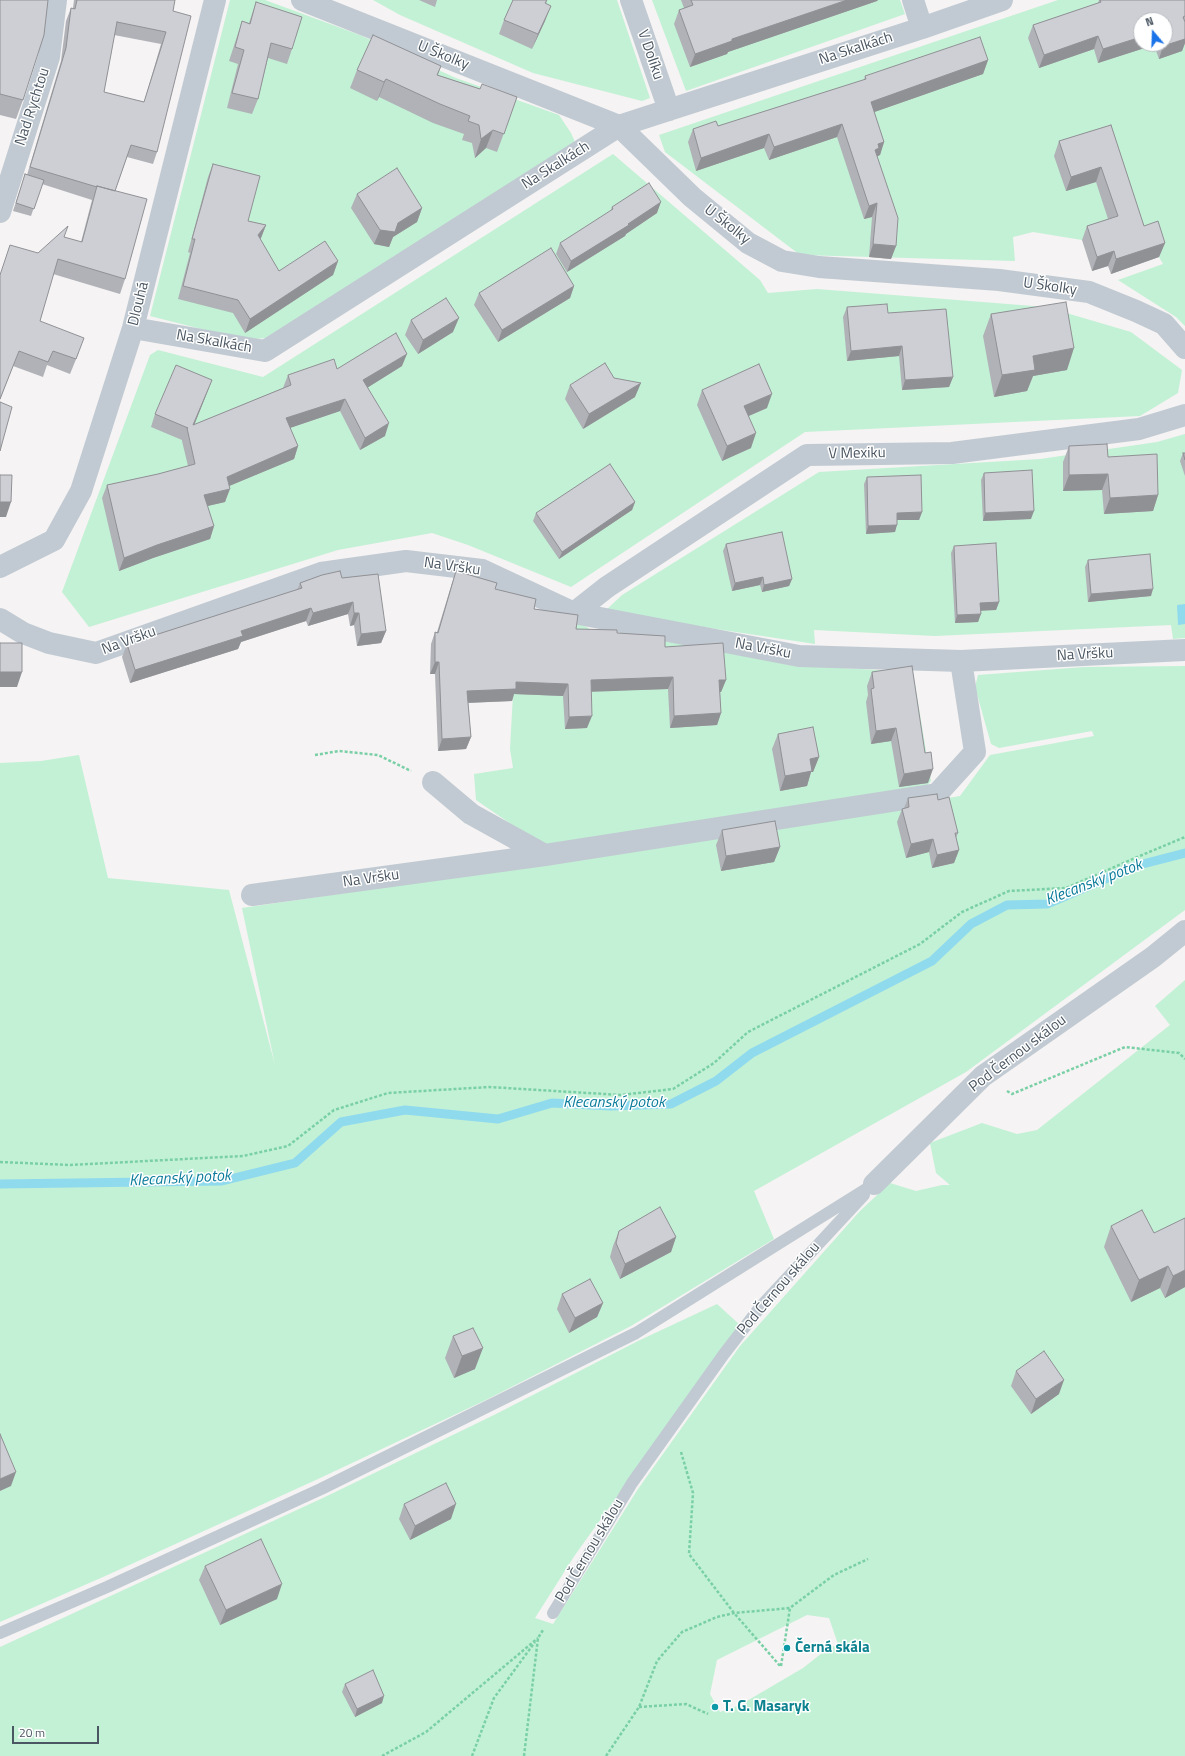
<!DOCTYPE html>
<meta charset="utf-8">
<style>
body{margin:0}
#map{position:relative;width:1185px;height:1756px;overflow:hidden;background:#f5f3f3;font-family:"Titillium Web",sans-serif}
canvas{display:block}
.north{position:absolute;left:1133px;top:12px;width:40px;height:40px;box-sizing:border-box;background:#fff;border:1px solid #b7bbc0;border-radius:50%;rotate:341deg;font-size:11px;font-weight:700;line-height:16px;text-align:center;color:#4a5661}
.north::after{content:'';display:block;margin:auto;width:14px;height:18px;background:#1a73e8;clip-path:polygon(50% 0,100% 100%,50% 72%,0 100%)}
.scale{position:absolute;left:12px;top:1726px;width:87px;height:18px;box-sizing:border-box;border:2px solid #4a5661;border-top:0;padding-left:5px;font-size:12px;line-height:14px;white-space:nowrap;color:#4a5661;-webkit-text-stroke:3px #fff;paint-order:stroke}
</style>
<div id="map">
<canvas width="1185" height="1756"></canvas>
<div class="north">N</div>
<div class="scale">20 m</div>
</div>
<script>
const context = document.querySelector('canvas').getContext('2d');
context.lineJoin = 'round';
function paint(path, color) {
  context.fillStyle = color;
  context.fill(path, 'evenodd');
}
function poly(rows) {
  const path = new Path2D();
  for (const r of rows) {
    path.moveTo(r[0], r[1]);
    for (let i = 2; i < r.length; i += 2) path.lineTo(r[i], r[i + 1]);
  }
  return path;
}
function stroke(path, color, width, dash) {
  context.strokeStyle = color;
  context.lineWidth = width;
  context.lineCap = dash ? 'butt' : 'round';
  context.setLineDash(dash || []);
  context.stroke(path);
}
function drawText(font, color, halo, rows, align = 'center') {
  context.font = font + ' "Titillium Web",sans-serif';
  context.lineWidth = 3;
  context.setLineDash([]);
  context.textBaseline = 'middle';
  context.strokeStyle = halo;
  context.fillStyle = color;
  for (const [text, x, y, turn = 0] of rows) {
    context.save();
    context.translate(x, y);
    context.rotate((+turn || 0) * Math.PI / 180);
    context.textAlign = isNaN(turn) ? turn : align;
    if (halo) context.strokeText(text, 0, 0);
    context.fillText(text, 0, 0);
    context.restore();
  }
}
const green = poly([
 [230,0,265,0,360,35,456,78,559,115,571,133,575,142,266,338,244,340,150,316],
 [373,0,617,0,650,98,642,101,533,73,400,15],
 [652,0,900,0,905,14,686,91],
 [1058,0,1185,0,1185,326,1176,317,1118,280,1163,264,1159,257,1111,231,1082,240,1033,232,1013,237,1015,261,800,255,665,152,659,135],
 [1141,20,1165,20,1165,44,1141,44],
 [613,154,760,280,768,293,817,289,1046,307,1131,332,1182,370,1178,393,1140,416,805,432,571,587,468,545,432,533,338,550,89,627,62,592,150,355,158,350,263,377],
 [1185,434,1185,638,1173,639,1171,625,935,636,814,630,815,644,604,612,622,595,819,472,1040,459,1157,442],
 [518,603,587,627,598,636,670,641,790,665,913,672,931,781,927,786,551,846,521,831,476,800,474,774,513,768,510,749],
 [1185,666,1185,910,966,1072,754,1191,774,1239,631,1326,486,1400,318,1479,103,1577,0,1622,0,763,41,761,79,755,108,878,229,890,275,1065,242,908,557,862,960,796,990,755,1094,736,1092,731,999,748,991,744,975,687,978,675,1084,667],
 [1185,980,1185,1756,0,1756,0,1647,325,1497,494,1415,638,1341,717,1304,740,1325,575,1555,535,1618,553,1624,638,1489,740,1346,860,1211,890,1183,916,1191,942,1185,950,1185,936,1173,930,1143,982,1123,1017,1134,1037,1130,1170,1025,1155,1006],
 [807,1615,829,1618,839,1647,831,1646,803,1668,740,1705,720,1712,710,1694,717,1660]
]);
const water = poly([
 [1185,604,1185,624,1178,625,1177,605]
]);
const stream = poly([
 [0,1184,222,1181,295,1163,341,1122,405,1110,498,1119,552,1103,611,1106,671,1104,716,1081,752,1053,932,961,971,924,1007,905,1047,904,1135,866,1185,853]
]);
const path = poly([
 [315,755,339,751,378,755,411,771],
 [1007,1091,1012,1094,1125,1047,1179,1053,1185,1059],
 [0,1162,70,1165,243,1156,288,1146,334,1110,388,1093,489,1087,621,1095,673,1089,714,1063,748,1032,920,944,962,912,1009,891,1066,888,1135,858,1185,837],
 [681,1452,693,1493,689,1554,734,1613,781,1667],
 [781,1666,790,1608],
 [639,1707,686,1704,708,1714],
 [382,1756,426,1732,538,1638],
 [472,1756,494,1698,535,1642],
 [524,1756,538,1638,543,1630],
 [606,1756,639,1707,657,1661,682,1632,717,1617,734,1613,790,1608,834,1575,868,1559]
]);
const lane = poly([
 [553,1613,632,1483,724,1354,761,1306,864,1195],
 [0,1633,107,1587,321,1489,636,1333,874,1184]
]);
const street = poly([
 [302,0,619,126,692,197,748,243,782,261,819,267,999,280,1089,292,1136,311,1164,324,1185,348],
 [631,0,669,110],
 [913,0,922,28],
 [0,212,49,57,56,0],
 [133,328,265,351,619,126,922,28,1002,0],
 [0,567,54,540,81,491,133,328,215,0],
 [574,613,607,587,807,455,952,453,1139,429,1185,415],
 [0,619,23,633,49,643,96,653,321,573,406,561,482,570,574,613,799,656,961,661,1185,650],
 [433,782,471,814,545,855],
 [252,895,545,855,937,794,975,752,961,661],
 [874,1184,983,1076,1153,957,1185,931]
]);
const wall = poly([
 [0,0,23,100,16,119,0,115],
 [74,0,168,0,173,11,157,152,153,164,127,157,115,191,125,279,120,294,53,274,40,321,79,352,70,374,47,365,43,377,13,366,0,400,0,274,38,253,64,237,81,242,92,200,42,184,31,216,13,211,25,174,27,175,61,61,66,21,71,8,73,8],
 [114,35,161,44,144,102,104,92],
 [419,0,437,0,435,7],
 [513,0,547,0,546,4,545,21,532,49,499,34,504,20],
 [681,0,878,0,877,1,728,52,727,54,690,67,674,24,679,10,684,8],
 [1099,0,1185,0,1185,43,1182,51,1159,59,1154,45,1098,63,1094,49,1039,68,1028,38,1033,25,1098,3],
 [1165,20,1165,44,1141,44],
 [256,2,292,49,287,64,268,58,258,99,252,114,227,108,238,64,229,61,242,21,249,23],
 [988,60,983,74,874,112,884,142,880,155,877,156,896,246,891,259,869,257,872,217,864,219,837,137,769,160,764,148,696,171,688,142,693,129,718,126,864,80,865,76],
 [441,66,438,75,480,89,517,97,497,152,486,148,475,158,472,143,462,140,464,134,433,123,379,97,377,101,350,88,357,70],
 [1111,125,1144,226,1165,243,1159,257,1111,274,1108,266,1092,271,1082,240,1087,226,1108,219,1096,182,1066,191,1054,156,1059,141],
 [213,164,248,221,266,225,260,240,279,271,338,261,333,275,245,333,233,313,178,299,190,253,188,252,208,177],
 [357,194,422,208,417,222,393,237,389,247,374,244,351,208],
 [612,207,657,213,626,234,625,236,567,272,556,254,560,243,610,212],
 [574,286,570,298,498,342,474,305,479,293],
 [847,307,888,313,953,377,949,387,902,390,899,356,847,361,843,317],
 [991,314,1067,370,1033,376,1027,391,994,397,983,336],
 [411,320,453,332,418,354,405,335],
 [402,366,368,387,385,436,360,450,340,411,290,428,298,446,294,459,229,486,225,502,207,506,214,526,210,539,153,558,119,571,102,498,107,485,158,474,188,466,182,441,182,440,151,427,155,414,212,380,194,425,283,388,288,375,337,369],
 [570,385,635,397,583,429,565,399],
 [702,390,767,408,749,416,751,448,722,461,697,405],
 [1069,446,1108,457,1158,495,1153,511,1104,514,1102,490,1063,491,1063,462],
 [1183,453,1185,453,1185,476,1180,461],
 [984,473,1031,519,983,521,981,480],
 [867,477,922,512,919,520,897,520,895,532,866,534,864,484],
 [635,502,632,510,559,559,533,521,536,513],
 [726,544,792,579,789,586,762,592,760,585,732,591,723,551],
 [954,546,999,602,996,610,981,610,978,622,955,623,951,553],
 [1088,560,1151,596,1088,602,1085,567],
 [456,571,495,589,576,629,617,633,665,647,726,680,721,692,720,692,721,713,717,725,670,728,668,689,591,691,587,728,565,729,563,696,514,694,512,701,468,703,471,737,466,749,438,751,435,674,430,674,431,644,435,632,437,632,452,583],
 [342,578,386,631,381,643,357,646,354,625,350,626,348,614,308,626,306,621,241,642,238,649,130,683,122,657,127,644,297,590,300,583],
 [872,672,928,783,899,787,891,741,871,744,866,702,868,695,867,686],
 [778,734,819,757,813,772,811,772,807,786,780,791,772,749],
 [908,798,938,800,958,833,956,838,959,850,954,863,932,868,929,852,906,858,897,822,902,809,904,808],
 [722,830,780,847,774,862,721,871,716,845],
 [1111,1226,1154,1233,1185,1287,1165,1298,1160,1288,1131,1302,1104,1247],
 [619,1231,676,1237,671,1252,620,1279,610,1257,613,1246],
 [562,1294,603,1303,597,1317,569,1333,557,1309],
 [453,1336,475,1369,454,1378,445,1358],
 [1016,1371,1059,1394,1031,1414,1011,1386],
 [404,1504,451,1519,410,1540,399,1519],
 [205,1566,277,1599,220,1625,199,1580],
 [345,1684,382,1703,355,1717,342,1692]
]);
const shadedWall = poly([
 [847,0,878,0,877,1,728,52,727,54,690,67,695,54,732,39],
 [551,6,545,21,532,49,538,34],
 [1098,36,1094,49,1039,68,1044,55],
 [1185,36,1185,43,1182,51,1159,59,1163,46],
 [1141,37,1141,44,1154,44,1154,45,1098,63,1103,49],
 [988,60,983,74,866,115,871,102],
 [386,79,379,97,377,101,384,82],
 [842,124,837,137,769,160,774,147],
 [493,130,486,148,475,158,481,139],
 [769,134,764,148,696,171,701,158],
 [884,142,880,155,876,157,875,150,878,144],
 [1101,167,1096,182,1066,191,1071,177],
 [661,202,657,213,626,234,625,236,567,272,571,261],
 [877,203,872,217,864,219,869,206],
 [422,208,417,222,393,237,389,247,374,244,380,230,398,223],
 [266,225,261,238,253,249,258,235],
 [1165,243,1159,257,1111,274,1116,259],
 [873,244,896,246,891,259,869,257],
 [1114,251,1108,266,1092,271,1097,257],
 [338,261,333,275,245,333,250,319],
 [574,286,570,298,498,342,502,330],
 [459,318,453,332,418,354,423,340],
 [902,346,899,356,847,361,851,351],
 [1074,348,1067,370,1033,376,1027,391,994,397,1002,375,1033,356],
 [407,354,402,366,359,393,363,380],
 [953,377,949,387,902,390,905,380],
 [212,380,207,393,189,438,193,425],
 [641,383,635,397,583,429,589,414],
 [772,394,767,408,739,420,744,406],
 [345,399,340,411,281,431,286,418],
 [389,423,385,436,360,450,365,438],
 [756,433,751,448,722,461,727,446],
 [298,446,294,459,222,489,227,477],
 [1108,474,1102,490,1063,491,1069,475],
 [230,489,225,502,199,508,204,495],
 [1158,495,1153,511,1104,514,1110,498],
 [0,502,11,502,6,517,0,517],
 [635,502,632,510,559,559,562,552],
 [1034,511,1031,519,983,521,985,513],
 [922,512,919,520,894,520,897,513],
 [897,525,895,532,866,534,868,526],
 [214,526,210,539,153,558,119,571,124,558,157,545],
 [763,577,760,585,732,591,735,583],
 [792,579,789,586,762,592,764,585],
 [1153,589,1151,596,1088,602,1091,594],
 [353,602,348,614,308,626,313,613],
 [999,602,996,610,978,611,980,603],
 [311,608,306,621,241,642,238,649,130,683,135,670,241,631],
 [354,613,359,613,354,625,350,626],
 [981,614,978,622,955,623,957,615],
 [386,631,381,643,357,646,361,634],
 [435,662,439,662,435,674,430,674],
 [0,672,22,672,17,687,0,687],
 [673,677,668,689,587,692,591,680],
 [719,680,726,680,721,692,714,692],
 [516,682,568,684,563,696,514,694,512,701,463,703,467,691],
 [721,713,717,725,670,728,674,716],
 [592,716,587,728,565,729,569,717],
 [896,728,891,741,871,744,876,731],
 [471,737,466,749,438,751,442,739],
 [819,757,813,772,811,772,807,786,780,791,785,776,810,759],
 [933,769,928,783,899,787,904,774],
 [933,839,929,852,906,858,911,844],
 [780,847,774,862,721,871,726,856],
 [959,850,954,863,932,868,937,855],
 [676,1237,671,1252,620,1279,625,1264],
 [1168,1266,1160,1288,1131,1302,1139,1280],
 [1185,1270,1185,1287,1165,1298,1173,1276],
 [603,1303,597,1317,569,1333,575,1318],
 [483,1348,475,1369,454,1378,462,1356],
 [1064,1380,1059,1394,1031,1414,1036,1399],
 [16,1472,11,1486,0,1491,0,1479],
 [456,1504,451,1519,410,1540,415,1526],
 [282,1584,277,1599,220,1625,226,1610],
 [384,1696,382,1703,355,1717,357,1709]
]);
const building = poly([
 [0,0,48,0,44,35,23,100,0,94,0,0],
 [77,0,175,0,173,11,191,16,157,152,131,145,115,191,97,186,97,187,30,167,66,48,71,8,75,9,77,0],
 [117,22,166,32,144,102,104,92,117,22],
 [513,0,547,0,545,3,551,6,538,34,504,20,513,0],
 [691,0,847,0,732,39,732,41,695,54,679,10,693,5,691,0],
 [1100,0,1185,0,1185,16,1183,17,1185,22,1185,39,1163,46,1163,44,1165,44,1165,20,1141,20,1141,37,1103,49,1098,36,1044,55,1033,25,1101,2,1100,0],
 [256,2,302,17,292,49,271,43,258,99,232,93,244,50,235,47,242,21,250,24,256,2],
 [373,35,441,66,437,75,480,89,482,84,517,97,504,134,493,130,481,139,479,125,468,121,470,116,440,104,386,79,384,82,357,70,373,35],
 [980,37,988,60,871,102,884,142,878,144,879,148,875,150,898,218,896,246,873,244,877,203,869,206,842,124,774,147,769,134,701,158,693,129,716,121,718,126,866,79,865,76,980,37],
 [1111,125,1144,226,1158,221,1165,243,1116,259,1114,251,1097,257,1087,226,1118,216,1101,167,1071,177,1059,141,1111,125],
 [213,164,260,176,248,221,266,225,258,235,279,271,325,241,338,261,250,319,238,300,183,286,195,239,192,239,213,164],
 [397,168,422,208,398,223,395,232,380,230,357,194,397,168],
 [25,174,44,180,34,209,16,203,25,174],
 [649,183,661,202,628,224,629,225,571,261,560,243,613,209,612,207,649,183],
 [97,186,147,199,125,279,58,259,40,321,84,338,76,359,53,351,48,362,19,351,0,399,0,275,10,245,38,253,68,226,64,237,82,242,97,186],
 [551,248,574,286,502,330,479,293,551,248],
 [446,298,459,318,423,340,411,320,446,298],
 [1066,302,1074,348,1033,356,1035,370,1002,375,991,314,1066,302],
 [887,304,888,313,946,309,953,377,905,380,902,346,851,351,847,307,887,304],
 [396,333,407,354,363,380,389,423,365,438,345,399,286,418,298,446,227,477,230,489,204,495,214,526,157,545,124,558,107,485,158,474,195,464,187,428,188,428,155,414,176,365,212,380,193,425,291,385,288,375,334,359,337,369,396,333],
 [605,363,614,378,641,383,589,414,570,385,605,363],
 [759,364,772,394,744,406,756,433,727,446,702,390,759,364],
 [0,402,12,407,0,451,0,402],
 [1107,444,1108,457,1157,454,1158,495,1110,498,1108,474,1069,475,1069,446,1107,444],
 [1183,453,1185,453,1185,460,1183,453],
 [610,464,635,502,562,552,536,513,610,464],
 [1032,470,1034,511,985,513,984,473,1032,470],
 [0,475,12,475,11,502,0,502,0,475],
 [921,475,922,512,897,513,897,525,868,526,867,477,921,475],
 [782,532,792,579,764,585,763,577,735,583,726,544,782,532],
 [996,543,999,602,980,603,981,614,957,615,954,546,996,543],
 [1150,554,1153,589,1091,594,1088,560,1150,554],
 [340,571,342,578,378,574,386,631,361,634,359,613,354,613,353,602,313,613,311,608,241,631,243,636,135,670,127,644,302,588,300,583,322,575,340,571],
 [456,571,497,583,495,589,536,599,534,609,578,615,576,629,617,630,617,633,665,636,665,647,723,643,726,680,719,680,721,713,674,716,673,677,591,680,592,716,569,717,568,684,516,682,516,689,467,691,471,737,442,739,439,662,435,662,435,632,438,633,456,571],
 [0,643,22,643,22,672,0,672,0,643],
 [912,666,925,753,931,752,933,769,904,774,896,728,876,731,871,689,874,688,872,672,912,666],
 [813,727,819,757,810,759,812,771,785,776,778,734,813,727],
 [937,794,938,800,949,797,958,833,955,833,959,850,937,855,933,839,911,844,902,809,909,807,908,798,937,794],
 [775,821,780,847,726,856,722,830,775,821],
 [660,1207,676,1237,625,1264,616,1243,619,1231,660,1207],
 [1142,1210,1154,1233,1185,1218,1185,1270,1173,1276,1168,1266,1139,1280,1111,1226,1142,1210],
 [590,1279,603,1303,575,1318,562,1294,590,1279],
 [473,1328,483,1348,462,1356,453,1336,473,1328],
 [1044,1351,1064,1380,1036,1399,1016,1371,1044,1351],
 [0,1434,16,1472,0,1479,0,1434],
 [446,1483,456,1504,415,1526,404,1504,446,1483],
 [261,1539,282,1584,226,1610,205,1566,261,1539],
 [373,1670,384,1696,357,1709,345,1684,373,1670]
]);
const markers = [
 [787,1648,4,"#0f9aa8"],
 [715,1707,4,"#0f9aa8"]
];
const streetNames = [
 ["Na Skalkách",856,49,-18],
 ["V Dolíku",650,55,71],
 ["U Školky",443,56,22],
 ["Nad Rychtou",33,107,-72],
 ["Na Skalkách",556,166,-32],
 ["U Školky",727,225,38],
 ["U Školky",1050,287,8],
 ["Dlouhá",139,304,-76],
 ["Na Skalkách",214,342,10],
 ["V Mexiku",857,454,-1],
 ["Na Vršku",452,567,8],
 ["Na Vršku",129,641,-20],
 ["Na Vršku",763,649,11],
 ["Na Vršku",1085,655,-3],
 ["Na Vršku",371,879,-8],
 ["Pod Černou skálou",1018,1054,-37],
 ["Pod Černou skálou",779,1289,-49],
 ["Pod Černou skálou",590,1551,-59]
];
const cultureNames = [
 ["Černá skála",795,1648],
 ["T. G. Masaryk",723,1707]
];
const waterNames = [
 ["Klecanský potok",1094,883,-21],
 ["Klecanský potok",614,1103],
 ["Klecanský potok",180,1179,-3]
];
paint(green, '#c3f1d5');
paint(water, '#90daee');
stroke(stream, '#90daee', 9);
stroke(path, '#7ad0a6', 2.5, [3, 2]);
stroke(lane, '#c1cad2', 12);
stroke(street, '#c1cad2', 22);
paint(wall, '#b0b2b7');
paint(shadedWall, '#909195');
paint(building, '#cdcfd5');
stroke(building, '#909195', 1);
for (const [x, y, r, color] of markers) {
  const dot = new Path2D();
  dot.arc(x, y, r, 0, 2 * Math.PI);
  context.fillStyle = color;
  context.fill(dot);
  stroke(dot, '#fff', 1.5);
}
drawText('15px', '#4a5661', '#fff', streetNames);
drawText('bold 15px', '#0d838f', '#fff', cultureNames, 'left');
drawText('italic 16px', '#0c7c9b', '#fff', waterNames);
</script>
